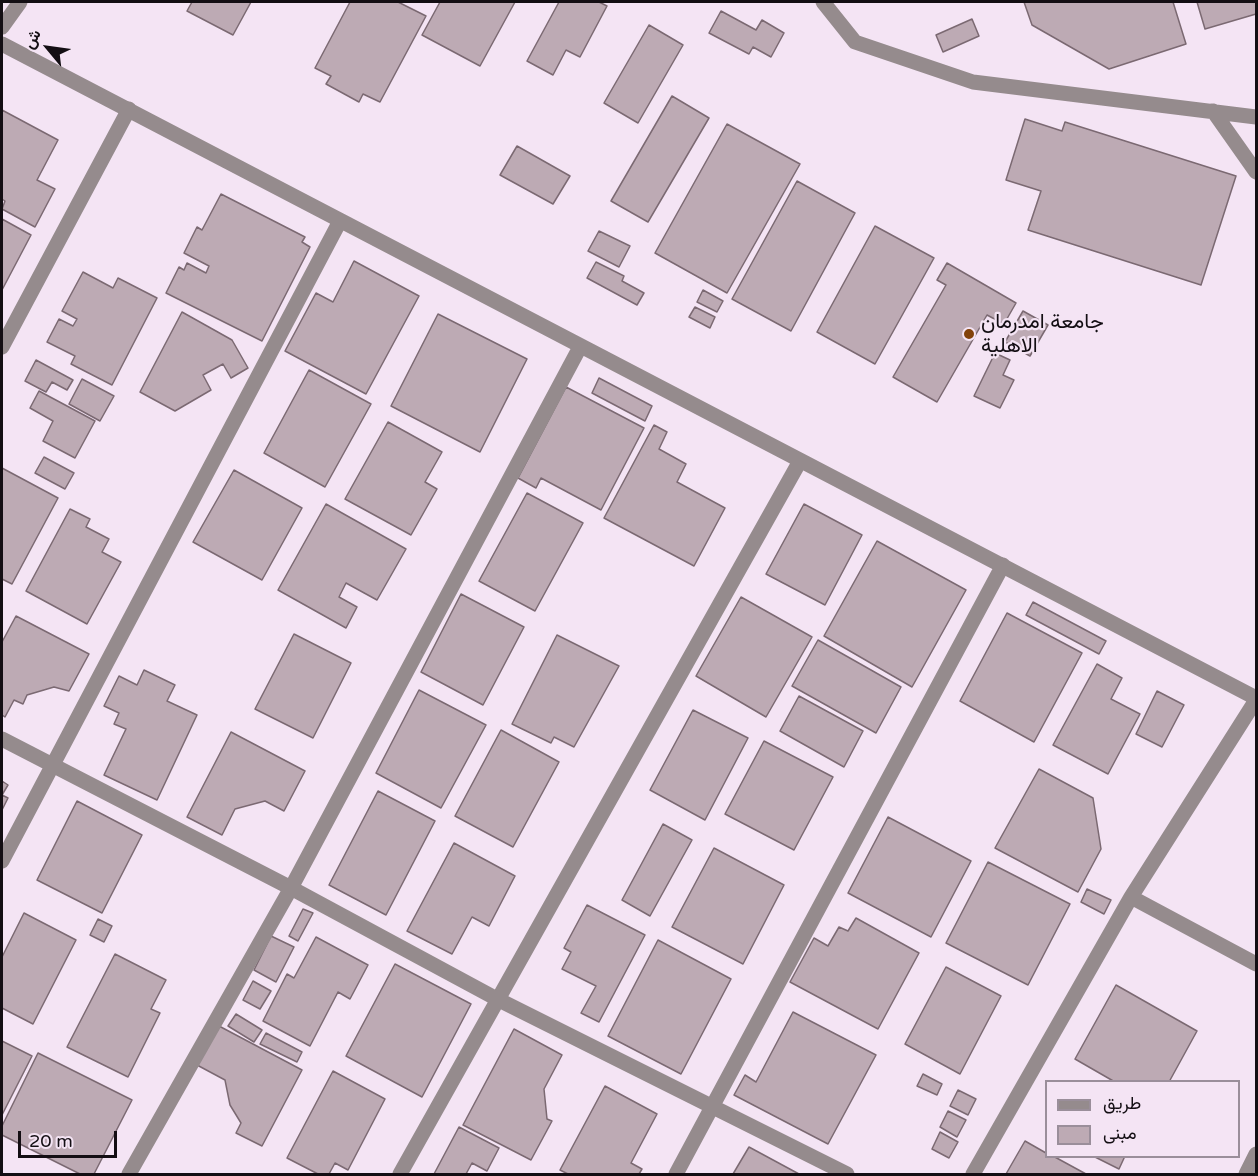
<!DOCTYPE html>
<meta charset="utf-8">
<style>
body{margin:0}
#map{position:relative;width:1258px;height:1176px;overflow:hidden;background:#f4e4f4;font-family:"Varela Round",Vazirmatn,sans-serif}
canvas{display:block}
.frame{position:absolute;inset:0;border:3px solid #130e13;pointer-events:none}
.legend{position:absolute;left:1045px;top:1080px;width:195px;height:78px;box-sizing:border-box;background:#f4e4f4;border:2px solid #9a8e9a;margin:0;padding:8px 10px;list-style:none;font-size:18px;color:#130e13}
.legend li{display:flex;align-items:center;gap:12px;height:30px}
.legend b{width:30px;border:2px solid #9a8e9a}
.north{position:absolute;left:18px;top:18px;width:60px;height:60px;-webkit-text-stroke:4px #f4e4f4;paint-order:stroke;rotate:299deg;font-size:16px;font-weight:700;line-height:24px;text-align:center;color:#130e13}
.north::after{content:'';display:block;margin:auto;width:21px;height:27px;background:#130e13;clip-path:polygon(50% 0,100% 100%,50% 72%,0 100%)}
.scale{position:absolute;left:18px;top:1131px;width:99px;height:27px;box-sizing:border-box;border:3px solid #130e13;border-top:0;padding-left:8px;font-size:18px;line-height:21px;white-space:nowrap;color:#130e13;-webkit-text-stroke:4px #f4e4f4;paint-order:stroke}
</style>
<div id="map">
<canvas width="1258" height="1176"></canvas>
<div class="frame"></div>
<ul class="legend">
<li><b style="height:8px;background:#958b8d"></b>طريق</li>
<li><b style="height:16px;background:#bdaab4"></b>مبنى</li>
</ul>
<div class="north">ش</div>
<div class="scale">20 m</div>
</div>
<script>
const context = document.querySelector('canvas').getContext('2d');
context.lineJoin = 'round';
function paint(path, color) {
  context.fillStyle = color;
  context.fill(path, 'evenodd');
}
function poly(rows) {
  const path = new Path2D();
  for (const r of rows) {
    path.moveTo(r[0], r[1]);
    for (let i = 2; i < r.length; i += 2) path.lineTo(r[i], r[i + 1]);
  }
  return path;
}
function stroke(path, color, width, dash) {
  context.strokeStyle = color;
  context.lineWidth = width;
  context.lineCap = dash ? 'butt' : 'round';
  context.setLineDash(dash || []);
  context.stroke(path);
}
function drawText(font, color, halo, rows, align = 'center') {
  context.font = font + ' "Varela Round",Vazirmatn,sans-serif';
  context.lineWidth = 4.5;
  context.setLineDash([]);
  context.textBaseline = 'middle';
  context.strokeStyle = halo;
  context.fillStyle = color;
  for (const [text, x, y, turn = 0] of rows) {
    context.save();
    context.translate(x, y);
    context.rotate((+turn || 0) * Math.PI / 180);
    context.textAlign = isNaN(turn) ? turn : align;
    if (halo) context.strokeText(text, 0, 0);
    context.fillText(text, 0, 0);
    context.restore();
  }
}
const building = poly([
 [192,2,251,2,233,35,187,11,192,2],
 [350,2,398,2,426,16,380,102,363,94,359,102,326,84,331,76,315,68,350,2],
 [440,2,515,2,480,66,422,35,440,2],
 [559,2,599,2,607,6,580,57,566,50,553,75,527,61,559,2],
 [1024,2,1173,2,1186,44,1109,69,1032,25,1024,2],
 [1197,2,1256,2,1256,14,1205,29,1197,2],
 [721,11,756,30,762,20,784,33,771,57,753,47,749,54,709,33,721,11],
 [972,19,979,36,943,52,936,35,972,19],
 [649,25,683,45,638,123,604,103,649,25],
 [672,96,709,118,648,222,611,201,672,96],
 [2,110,58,140,37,180,55,189,35,227,2,209,5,201,2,199,2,110],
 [1025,119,1062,131,1065,122,1236,176,1201,285,1028,230,1041,191,1006,180,1025,119],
 [727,124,800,164,727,293,655,253,727,124],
 [517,146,570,176,553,204,500,175,517,146],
 [797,181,855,213,791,331,732,299,797,181],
 [221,194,305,237,302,242,310,247,262,341,166,293,179,267,184,270,187,263,206,273,209,266,184,253,197,227,202,230,221,194],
 [2,219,31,235,2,290,2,219],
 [875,226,934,258,875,364,817,332,875,226],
 [599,231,630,246,619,267,588,251,599,231],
 [354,261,419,296,366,394,285,351,316,293,333,302,354,261],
 [596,262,624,276,622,281,644,293,637,305,587,278,596,262],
 [947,263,1016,303,1004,324,987,315,937,402,893,377,946,285,937,280,947,263],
 [83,272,113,288,118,278,157,298,112,385,71,364,75,356,47,342,59,319,73,326,77,319,62,311,83,272],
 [703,290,723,301,717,312,697,302,703,290],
 [695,307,715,317,710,328,689,317,695,307],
 [1023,311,1048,325,1030,356,1005,342,1023,311],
 [182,312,232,340,248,368,231,378,223,364,203,375,211,390,175,411,140,392,182,312],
 [438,314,527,359,480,452,391,406,438,314],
 [995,353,1010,360,1003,375,1014,380,1000,408,974,396,995,353],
 [36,360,73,380,67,390,52,382,46,392,25,381,36,360],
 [309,370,371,404,325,487,264,453,309,370],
 [599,378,652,406,645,421,592,393,599,378],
 [82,379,114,396,100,421,69,404,82,379],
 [566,387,644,428,601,510,541,478,536,488,518,478,566,387],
 [39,391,95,421,75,458,43,441,53,421,30,408,39,391],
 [388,422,442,452,425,482,437,489,411,535,345,499,388,422],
 [654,425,667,432,659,449,686,464,677,482,725,508,694,566,604,518,654,425],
 [44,457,74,473,65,489,35,473,44,457],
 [2,468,58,498,12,584,2,579,2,468],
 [234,470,302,508,262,580,193,542,234,470],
 [527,493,583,523,535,611,479,581,527,493],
 [326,504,406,549,377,600,346,583,339,597,357,607,346,628,278,590,326,504],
 [804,504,862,535,825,605,766,574,804,504],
 [70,509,90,519,86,527,109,539,102,552,121,562,87,624,26,591,70,509],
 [877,541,966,590,912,687,824,636,877,541],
 [461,594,524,627,483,705,421,672,461,594],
 [741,597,812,637,766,717,696,676,741,597],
 [1033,602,1106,641,1099,654,1026,615,1033,602],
 [1007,613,1082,653,1034,742,960,701,1007,613],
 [16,616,89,654,69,691,54,687,27,695,23,704,14,700,5,717,2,715,2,642,16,616],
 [294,634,351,663,313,738,255,709,294,634],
 [557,635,619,666,574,747,554,737,551,743,512,724,557,635],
 [818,640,901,687,876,733,792,686,818,640],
 [1097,664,1122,678,1111,699,1140,714,1108,774,1053,745,1097,664],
 [144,670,175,685,167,701,197,715,157,800,104,775,126,729,114,724,119,713,104,706,119,676,137,685,144,670],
 [419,690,486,725,441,808,376,773,419,690],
 [1157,691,1184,705,1162,747,1136,734,1157,691],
 [799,696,863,731,844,767,780,731,799,696],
 [693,710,748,738,705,820,650,790,693,710],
 [501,730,559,762,513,847,455,816,501,730],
 [231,732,305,771,284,811,265,801,235,809,222,835,187,817,231,732],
 [764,741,833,777,794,850,725,814,764,741],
 [1039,769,1093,798,1101,849,1078,892,995,848,1039,769],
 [2,781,8,785,2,795,8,798,2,810,2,781],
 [378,791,435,821,386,915,329,885,378,791],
 [77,801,142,835,102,913,37,880,77,801],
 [888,817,971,861,931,937,848,893,888,817],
 [663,824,692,840,650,916,622,900,663,824],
 [454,843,515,876,489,926,472,917,452,954,407,931,454,843],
 [714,848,784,885,743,964,672,927,714,848],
 [988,862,1070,904,1028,985,946,943,988,862],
 [1087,889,1111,900,1104,914,1081,902,1087,889],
 [587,905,645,935,599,1022,581,1013,596,986,562,969,571,952,564,948,587,905],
 [303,909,313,913,298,941,289,936,303,909],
 [24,913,76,940,33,1024,2,1008,2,957,24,913],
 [856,918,919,953,878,1029,790,982,814,938,828,946,839,927,848,931,856,918],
 [98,919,112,926,104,942,90,935,98,919],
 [271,936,294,947,276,982,254,970,271,936],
 [316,937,368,965,350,999,338,992,310,1046,263,1021,287,974,294,978,316,937],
 [658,940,731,979,681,1074,608,1036,658,940],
 [115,954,166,980,151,1009,160,1013,128,1077,67,1047,115,954],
 [395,964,471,1004,422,1097,346,1056,395,964],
 [946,967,1001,996,960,1074,905,1044,946,967],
 [253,981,271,991,260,1009,243,1000,253,981],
 [1116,985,1197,1031,1169,1082,1115,1082,1075,1059,1116,985],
 [793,1012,876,1055,828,1144,734,1095,745,1075,756,1082,793,1012],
 [236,1014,262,1030,254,1042,228,1026,236,1014],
 [219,1026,302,1070,262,1146,236,1133,241,1123,230,1105,225,1080,197,1065,219,1026],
 [514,1029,562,1055,544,1089,547,1119,552,1121,531,1160,463,1125,514,1029],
 [266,1033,302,1052,297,1062,260,1044,266,1033],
 [2,1041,32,1056,2,1115,2,1041],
 [38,1053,132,1100,94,1174,80,1174,2,1135,2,1126,38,1053],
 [333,1071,385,1099,348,1170,335,1163,329,1174,318,1174,287,1158,333,1071],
 [923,1074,942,1084,937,1095,917,1086,923,1074],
 [605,1086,657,1114,631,1163,642,1169,639,1174,568,1174,560,1170,605,1086],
 [958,1090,976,1099,968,1115,950,1106,958,1090],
 [948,1111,966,1120,957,1137,940,1127,948,1111],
 [459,1127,499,1148,487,1171,472,1163,466,1174,434,1174,459,1127],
 [940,1132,958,1142,949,1158,932,1149,940,1132],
 [1025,1141,1046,1153,1046,1156,1053,1156,1086,1174,1006,1174,1025,1141],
 [749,1147,799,1174,733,1174,749,1147],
 [1093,1156,1125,1156,1119,1169,1093,1156]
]);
const minor = poly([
 [823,2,855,42,973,82,1256,117],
 [2,27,20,2],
 [2,44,1256,698],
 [1213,111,1256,172],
 [2,347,129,109],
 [2,739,291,888,497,999,847,1174],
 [2,861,340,221],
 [1131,897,1256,964],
 [129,1174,291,888,580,347],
 [400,1174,800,461],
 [676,1174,1003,565],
 [973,1174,1131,897,1256,700],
 [1246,1174,1256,1154]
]);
const markers = [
 [969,334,6,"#82420a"]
];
const poiNames = [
 ["جامعة امدرمان",981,322],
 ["الاهلية",981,346]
];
paint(building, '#bdaab4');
stroke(building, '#7b6972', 1.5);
stroke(minor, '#958b8d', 15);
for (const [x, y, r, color] of markers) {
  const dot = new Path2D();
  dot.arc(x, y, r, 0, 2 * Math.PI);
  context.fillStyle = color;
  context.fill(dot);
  stroke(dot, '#f4e4f4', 2);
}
drawText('21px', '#130e13', '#f4e4f4', poiNames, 'left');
</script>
